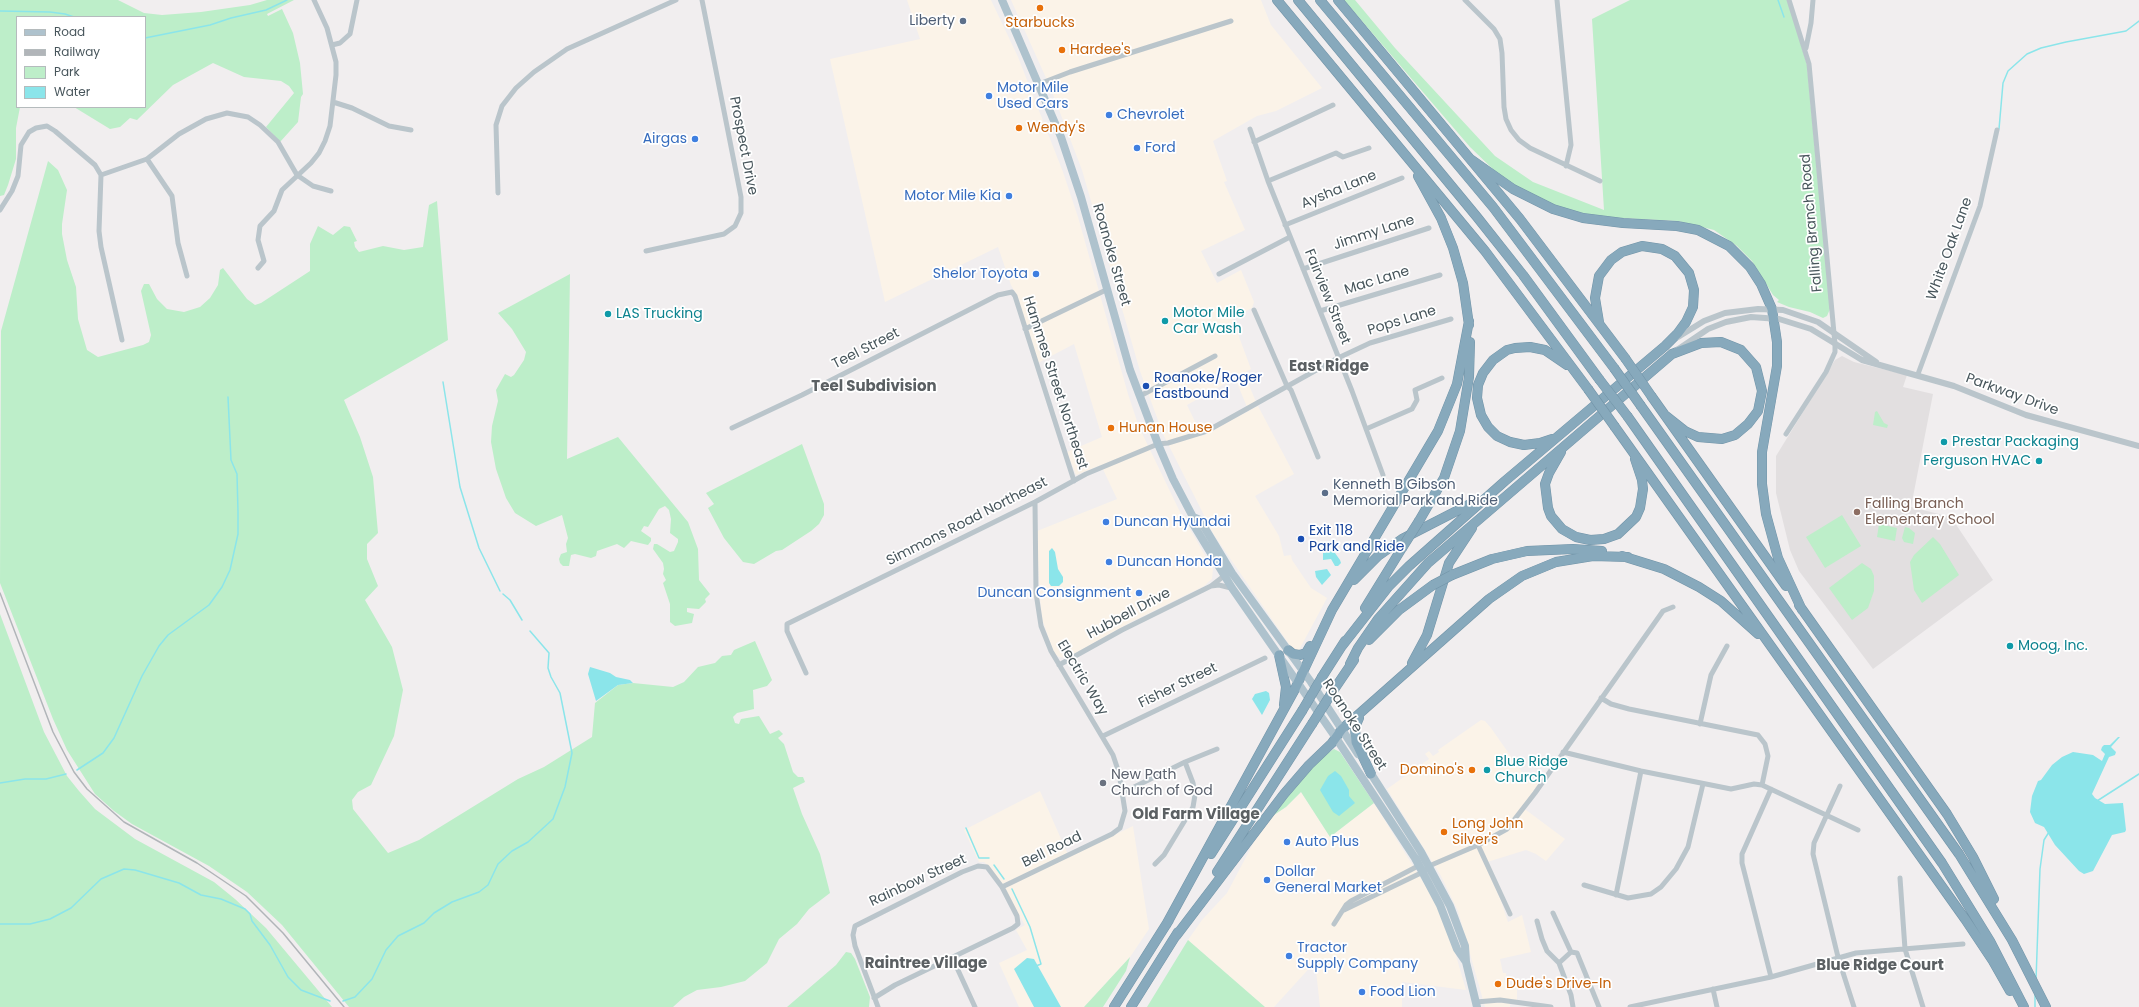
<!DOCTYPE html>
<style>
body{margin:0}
#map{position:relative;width:2139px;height:1007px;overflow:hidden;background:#f1eeef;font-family:Poppins,sans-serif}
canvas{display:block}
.legend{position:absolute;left:16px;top:16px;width:130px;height:92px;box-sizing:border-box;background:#fff;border:1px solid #b5bbbd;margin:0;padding:5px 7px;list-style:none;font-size:12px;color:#47555b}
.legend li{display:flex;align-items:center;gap:8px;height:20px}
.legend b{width:20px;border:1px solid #b5bbbd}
</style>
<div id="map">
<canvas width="2139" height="1007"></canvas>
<ul class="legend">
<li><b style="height:5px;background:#aec2cd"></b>Road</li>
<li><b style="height:5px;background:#b1b5b9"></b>Railway</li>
<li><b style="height:11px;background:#bdeec9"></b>Park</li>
<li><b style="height:11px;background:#8be5ea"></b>Water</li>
</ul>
</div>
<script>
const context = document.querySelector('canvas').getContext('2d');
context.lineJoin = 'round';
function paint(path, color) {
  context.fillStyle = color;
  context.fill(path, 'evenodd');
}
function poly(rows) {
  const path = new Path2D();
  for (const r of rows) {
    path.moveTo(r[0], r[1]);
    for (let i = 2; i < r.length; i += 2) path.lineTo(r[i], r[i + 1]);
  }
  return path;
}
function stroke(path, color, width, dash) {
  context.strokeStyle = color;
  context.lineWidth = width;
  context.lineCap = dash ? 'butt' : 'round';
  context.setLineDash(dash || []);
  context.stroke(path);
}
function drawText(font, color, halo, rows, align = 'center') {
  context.font = font + ' Poppins,sans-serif';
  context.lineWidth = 3.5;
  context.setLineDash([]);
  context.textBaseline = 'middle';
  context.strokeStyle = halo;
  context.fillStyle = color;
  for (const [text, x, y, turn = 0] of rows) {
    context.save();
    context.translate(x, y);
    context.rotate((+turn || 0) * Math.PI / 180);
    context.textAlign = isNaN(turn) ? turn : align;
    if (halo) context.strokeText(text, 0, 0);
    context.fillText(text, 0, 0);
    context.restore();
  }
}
const commercial = poly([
 [907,0,991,0,1018,57,1063,172,1078,217,1128,394,1139,427,1180,512,1213,569,1212,579,1204,586,1129,623,1067,658,1059,657,1054,653,1042,619,1039,586,1037,531,1117,499,1101,465,1076,475,1067,452,1102,437,1074,344,1038,363,1017,296,1011,285,998,247,885,302,830,59,920,39],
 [1011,0,1261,0,1271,25,1322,88,1276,111,1257,116,1213,141,1227,181,1224,182,1245,230,1201,251,1217,283,1241,270,1254,302,1252,308,1232,318,1251,369,1244,373,1256,402,1247,407,1235,378,1187,405,1202,436,1258,406,1294,474,1255,496,1279,536,1284,556,1291,555,1292,560,1311,588,1327,598,1298,652,1291,647,1214,535,1163,434,1140,371,1082,170,1051,89],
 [1481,720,1485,721,1491,728,1524,775,1539,783,1522,807,1565,839,1546,861,1536,854,1526,850,1484,863,1501,901,1508,922,1522,915,1531,952,1500,959,1503,973,1506,973,1506,977,1504,978,1506,989,1517,988,1517,1001,1510,999,1510,1007,1485,1007,1458,911,1441,876,1387,789,1429,759,1425,754,1429,751,1433,756,1439,752,1438,750],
 [1040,791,1069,857,1133,826,1149,929,1130,957,1084,1007,1019,1007,999,963,1027,950,1016,930,1025,925,991,868,984,862,979,862,964,830],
 [1301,792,1330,837,1374,803,1436,903,1452,942,1466,990,1402,982,1402,1007,1320,1007,1315,962,1274,1007,1265,1007,1188,940,1202,920,1227,893,1254,842,1274,815,1286,807]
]);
const education = poly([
 [1842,356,1854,362,1907,375,1903,387,1933,394,1911,507,1951,517,1993,580,1873,669,1799,571,1790,550,1776,493,1776,456,1835,360]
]);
const green = poly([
 [0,0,118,0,144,13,162,15,201,12,250,5,267,0,294,0,267,14,268,16,282,9,293,33,300,63,303,94,301,97,298,122,280,142,266,127,294,93,289,86,281,81,244,77,213,63,173,85,137,120,130,118,120,127,110,129,74,107,145,107,145,17,17,17,17,107,20,107,16,128,16,159,8,185,4,195,0,196],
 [1344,0,1355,0,1395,48,1495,156,1533,182,1604,210,1592,19,1630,0,1788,0,1807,65,1830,309,1827,316,1823,318,1810,312,1789,307,1777,302,1779,300,1773,295,1752,261,1737,246,1714,230,1678,221,1602,217,1572,211,1546,202,1523,191,1499,175,1470,147],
 [48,161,58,170,67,190,62,224,62,234,67,260,76,287,78,319,87,350,98,357,143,345,149,342,151,335,141,291,144,284,149,284,157,299,167,309,184,312,200,307,210,298,218,285,220,270,223,268,247,299,255,305,261,303,310,271,310,244,318,226,333,235,344,226,350,227,357,241,354,242,355,247,359,252,383,246,404,250,423,247,429,205,437,201,448,340,344,400,360,437,373,477,378,533,367,544,367,559,378,586,365,600,392,647,403,690,394,736,371,785,358,792,352,800,353,809,388,853,419,840,518,779,544,767,592,737,595,703,618,685,633,683,673,687,684,682,698,667,715,663,722,656,731,655,734,650,755,641,772,680,767,686,753,690,754,709,737,713,733,717,735,723,739,724,741,719,759,716,770,734,779,730,783,734,778,738,784,744,793,772,798,777,803,777,805,782,793,788,802,814,820,854,830,893,809,909,797,924,779,939,767,963,745,981,721,987,697,990,684,997,673,1007,349,1007,282,925,247,892,209,866,132,824,114,811,95,794,67,750,53,719,0,583,1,331],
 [570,274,567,459,618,437,688,522,698,549,699,580,710,594,705,599,706,602,699,609,687,608,687,612,694,614,692,623,675,626,670,622,670,604,663,583,666,580,663,574,664,569,663,563,653,549,654,544,657,544,670,552,674,551,678,542,678,539,670,533,671,519,669,510,665,506,659,509,648,527,644,526,641,531,651,538,651,541,648,545,631,541,624,548,617,544,597,551,596,556,591,558,575,554,571,555,569,566,563,566,560,563,559,559,561,554,567,552,566,544,568,538,562,515,536,526,515,513,506,498,496,469,491,442,492,426,498,401,496,390,505,374,511,377,514,375,524,360,526,352,512,329,498,313],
 [1877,411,1884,423,1888,425,1887,428,1873,425,1875,412],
 [802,444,824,504,824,515,819,524,811,531,782,550,776,551,754,564,743,562,724,538,708,508,714,504,706,493],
 [1842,515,1861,546,1825,568,1806,537],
 [1879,524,1897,528,1895,541,1877,537],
 [1905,527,1909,528,1915,533,1913,544,1904,542,1902,538],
 [1933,537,1940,544,1959,575,1922,603,1914,590,1910,562,1914,555],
 [1862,563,1871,569,1874,576,1874,591,1868,608,1852,620,1829,588],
 [0,614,44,732,67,776,79,791,95,809,135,839,214,882,235,899,266,928,332,1007,0,1007],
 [1334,749,1340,752,1374,803,1330,837,1301,792,1286,807,1274,815,1296,785,1325,755],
 [1188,940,1265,1007,1147,1007],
 [846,952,851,953,855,959,870,997,869,1007,787,1007,836,965],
 [1130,957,1126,971,1103,1007,1084,1007]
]);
const water = poly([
 [1052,548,1055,552,1058,569,1063,577,1063,582,1059,586,1051,586,1049,583,1049,551],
 [1331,551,1335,553,1340,560,1341,563,1338,566,1335,566,1331,559,1323,560,1323,553],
 [1327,569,1331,575,1322,585,1316,577,1315,571],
 [590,667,610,673,616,677,630,680,633,683,618,685,596,701,588,674],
 [1266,691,1269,693,1270,700,1262,715,1252,699,1255,694],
 [2118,737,2120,737,2111,747,2116,752,2115,755,2109,757,2092,794,2095,798,2105,804,2123,803,2126,830,2125,832,2112,835,2093,871,2084,874,2079,871,2055,845,2044,827,2035,823,2030,812,2032,796,2038,781,2041,780,2052,765,2062,757,2073,752,2093,755,2102,761,2105,754,2101,750,2102,747,2104,745,2110,745],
 [1335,771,1341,776,1349,790,1349,796,1355,803,1339,816,1333,812,1320,790,1328,776],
 [1027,958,1034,959,1061,1007,1034,1007,1014,969]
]);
const stream = poly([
 [1778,0,1784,17],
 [0,11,50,12,65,14,74,17],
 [145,38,210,25,231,18,266,10,287,0],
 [1999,129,2003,83,2008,71,2027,54,2041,48,2066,42,2126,31,2139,21],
 [443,382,460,487,479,548,500,591],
 [503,594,510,600,522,620],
 [77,770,103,753,114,738,142,676,159,646,168,635,209,605,222,587,230,570,238,534,238,512,237,474,231,460,228,397],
 [0,783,25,779,46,779,66,774],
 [2097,801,2139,774],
 [966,828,979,858,989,858],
 [994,865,1004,879],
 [1012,889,1030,927,1041,964,1036,966],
 [0,924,30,924,50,919,71,908,101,879,124,869,135,870,179,883,201,895,221,899,245,909,250,914,252,921,270,945,288,977,301,990,330,1001],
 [2036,980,2040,869,2044,840,2049,832],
 [343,1001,355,997,372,979,386,950,398,936,424,923,434,913,452,902,479,892,488,885,498,864,512,851,528,842,553,819,565,787,572,753,560,693,551,677,548,668,549,653,530,631],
 [2035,1007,2035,995]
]);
const minor = poly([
 [1465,0,1494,29,1500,39,1502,53,1504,107,1506,119,1511,130,1519,140,1530,148,1600,181],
 [1557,0,1571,145,1566,166],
 [332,45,340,43,350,34,357,0],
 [1806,48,1811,23,1813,0],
 [1039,84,1070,72,1231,21],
 [333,102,352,108,389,126,411,130],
 [1250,129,1268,181,1352,391,1383,475],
 [1254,142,1333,105],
 [147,159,172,196,178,243,187,276],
 [101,175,147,159,179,134,206,119,227,113,248,117,260,125,278,142,297,175,313,186,331,191],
 [1268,181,1336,153,1343,157,1369,148],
 [498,193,496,125,502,106,516,88,534,72,567,49,676,0],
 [0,210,12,191,18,176,21,145,29,132,36,128,47,126,55,131,95,165,101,175,99,231,101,247,122,340],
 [1285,225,1402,178],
 [646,251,724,234,735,226,741,213,741,197,702,0],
 [258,268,264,261,258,240,260,226,274,211,282,190,311,163,319,153,325,141,330,126,336,75,336,62,327,28,314,0],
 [1303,269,1429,228],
 [1219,274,1290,237],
 [1254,310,1287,386,1291,390,1318,457],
 [1320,311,1440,275],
 [1025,329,1108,289],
 [1918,374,1980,206,1997,130],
 [1140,396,1215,356],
 [732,428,802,395,998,295,1012,292,1015,296,1074,481],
 [1366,429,1412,409,1417,400,1415,390,1442,378],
 [1786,434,1826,372,1835,352,1835,344,1809,64,1789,0],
 [1211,586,1219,585,1231,588],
 [1059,665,1122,630,1211,586,1224,576],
 [806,673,787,631,787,624,1035,502,1086,474,1158,444,1168,443,1207,431,1338,358,1370,343,1451,319],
 [1601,698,1611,704,1629,709,1758,735,1765,744,1768,756,1762,785],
 [1700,724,1711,675,1727,646],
 [1103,736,1265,658],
 [1563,752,1641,771,1731,789,1754,784,1762,785,1858,830],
 [1840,786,1814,843,1813,854,1838,957,1854,1007],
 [1122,793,1185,762,1217,749],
 [1478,845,1510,914],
 [1155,864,1164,855,1193,807,1195,795,1193,783,1185,762],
 [1900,878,1905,949,1923,1007],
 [1584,885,1628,898,1651,894,1661,887,1676,869,1688,847,1703,784],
 [1002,887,1112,834,1120,828,1125,811,1119,773,1113,755,1051,651,1041,626,1036,593,1035,502],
 [1616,895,1641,771],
 [1344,910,1423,872,1429,866,1478,845,1507,829,1535,793,1663,611,1673,607],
 [1553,913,1571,952,1577,953,1599,1007],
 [1537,921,1542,939,1547,951,1559,963,1571,995,1573,1007],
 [1334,924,1346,905,1351,901,1420,865],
 [952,957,975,1007],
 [1559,963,1571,952],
 [1771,977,1742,863,1742,854,1771,789],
 [1713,989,1717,1007],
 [874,998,895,985,1013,928,1018,924,1017,916,1002,887,987,867,978,866,962,872,855,926,853,935,855,946,878,1007],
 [1476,1002,1500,1000,1551,1007],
 [1630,1007,1771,977,1856,953,1963,944]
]);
const tertiary = poly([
 [1678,337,1704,321,1725,313,1758,309,1783,310,1818,322,1876,362],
 [1677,350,1708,329,1726,322,1751,317,1779,319,1811,329,1862,360,1954,386,2026,415,2139,446]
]);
const primary = poly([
 [1002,0,1061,137,1081,197,1130,370,1158,444,1173,479,1193,517,1193,524,1232,588,1336,738,1415,858,1440,905,1457,949,1466,962],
 [1193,517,1200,520,1232,573,1311,682,1358,754],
 [1368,769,1421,852,1450,906,1465,946,1466,962,1477,1007]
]);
const motorway = poly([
 [1277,0,1485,251,1588,389],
 [1298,0,1477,217,1523,275,1599,379],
 [1320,0,1493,207,1614,368],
 [1338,0,1520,219,1625,358],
 [1469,158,1513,189,1553,209,1583,218,1623,223,1677,226,1698,230,1729,246,1750,267,1761,284,1772,309,1777,342,1777,366,1762,452,1762,484,1766,514,1778,558,1802,610],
 [1418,176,1441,218,1453,248,1463,283,1469,325],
 [1652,397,1786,586],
 [1641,406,1959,854,2012,940,2046,1007],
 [1628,417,1942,863,1990,941,2024,1007],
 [1615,427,1965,919,1993,961,2010,991],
 [1552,439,1540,443,1524,445,1510,442,1497,436,1488,427,1481,415,1477,398,1478,385,1483,373,1493,360,1507,350,1515,348,1530,347,1545,350,1567,365],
 [1561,452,1549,473,1545,484,1548,508,1551,516,1562,529,1576,537,1590,540,1604,539,1618,534,1636,517,1640,508,1643,489,1642,480,1635,459],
 [1419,521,1444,478,1460,431,1469,377,1470,342],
 [1622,556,1664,569,1699,587,1721,601,1758,634],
 [1452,575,1492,559,1527,551,1573,549,1602,551],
 [1354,580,1378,556,1402,539,1478,500],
 [1799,605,1947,814,1973,857,1994,899],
 [1365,608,1402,548],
 [1369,640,1399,610,1433,585],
 [1342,646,1389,586,1409,566,1505,481,1665,346,1678,333,1686,322,1693,307,1694,290,1689,273,1675,256,1662,249,1642,246,1622,252,1611,260,1599,276,1595,298,1599,322],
 [1288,650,1293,654,1300,655,1306,653,1310,646],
 [1279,655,1286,687,1284,705],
 [1412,663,1427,635,1449,563,1472,528],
 [1350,664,1358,648,1378,619,1428,563,1672,354,1701,343,1721,342,1741,350,1756,367,1762,391,1758,411,1748,424,1735,435,1722,439,1698,437,1685,431,1666,416],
 [1322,677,1345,641],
 [1333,691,1354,660],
 [1359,718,1355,727,1356,742,1371,774],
 [1211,854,1302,711],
 [1217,872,1312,724],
 [1166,925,1295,689,1332,610,1438,431,1457,384,1469,321],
 [1176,936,1284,794,1309,765,1332,743,1342,729,1489,599,1522,576,1556,562,1593,556,1628,557],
 [1114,1007,1169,920],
 [1131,1007,1178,932]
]);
const rail = poly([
 [0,593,53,732,74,772,87,789,124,822,197,863,246,896,283,933,344,1007]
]);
const motorwayBridge = poly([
 [1625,358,1652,397],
 [1614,368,1641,406],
 [1599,379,1628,417],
 [1588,389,1615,427],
 [1402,548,1419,521],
 [1433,585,1452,575],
 [1302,711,1322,677],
 [1312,724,1333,691]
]);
const markers = [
 [1040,8,4,"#e8710a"],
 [963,21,4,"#5c6f8a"],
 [1062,50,4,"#e8710a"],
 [989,96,4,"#3f7fe0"],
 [1109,115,4,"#3f7fe0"],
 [1019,128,4,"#e8710a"],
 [695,139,4,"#3f7fe0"],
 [1137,148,4,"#3f7fe0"],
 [1009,196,4,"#3f7fe0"],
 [1036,274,4,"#3f7fe0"],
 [608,314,4,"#0f9aa8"],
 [1165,321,4,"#0f9aa8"],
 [1146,386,4,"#1a4fb4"],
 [1111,428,4,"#e8710a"],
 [1944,442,4,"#0f9aa8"],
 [2039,461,4,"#0f9aa8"],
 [1325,493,4,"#5c6f8a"],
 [1857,512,4,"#8d6e63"],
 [1106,522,4,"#3f7fe0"],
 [1301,539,4,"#1a4fb4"],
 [1109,562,4,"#3f7fe0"],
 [1139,593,4,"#3f7fe0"],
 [2010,646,4,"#0f9aa8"],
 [1472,770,4,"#e8710a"],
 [1487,770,4,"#0f9aa8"],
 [1103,783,4,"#6b7280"],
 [1444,832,4,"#e8710a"],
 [1287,842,4,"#3f7fe0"],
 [1267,880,4,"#3f7fe0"],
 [1289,956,4,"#3f7fe0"],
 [1498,984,4,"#e8710a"],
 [1362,992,4,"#3f7fe0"]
];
const serviceNames = [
 ["Liberty",955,21],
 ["Kenneth B Gibson",1333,485,"left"],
 ["Memorial Park and Ride",1333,501,"left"]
];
const foodNames = [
 ["Starbucks",1040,23,"center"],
 ["Hardee's",1070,50],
 ["Wendy's",1027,128],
 ["Hunan House",1119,428],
 ["Domino's",1464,770,"right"],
 ["Long John",1452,824],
 ["Silver's",1452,840],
 ["Dude's Drive-In",1506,984]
];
const shopNames = [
 ["Motor Mile",997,88],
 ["Used Cars",997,104],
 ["Chevrolet",1117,115],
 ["Airgas",687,139,"right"],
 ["Ford",1145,148],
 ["Motor Mile Kia",1001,196,"right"],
 ["Shelor Toyota",1028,274,"right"],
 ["Duncan Hyundai",1114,522],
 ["Duncan Honda",1117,562],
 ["Duncan Consignment",1131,593,"right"],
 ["Auto Plus",1295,842],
 ["Dollar",1275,872],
 ["General Market",1275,888],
 ["Tractor",1297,948],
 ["Supply Company",1297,964],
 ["Food Lion",1370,992]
];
const streetNames = [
 ["Prospect Drive",743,146,79],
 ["Aysha Lane",1339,190,-22],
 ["Falling Branch Road",1812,223,-95],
 ["Jimmy Lane",1374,233,-18],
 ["White Oak Lane",1950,249,-70],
 ["Roanoke Street",1111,255,74],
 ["Mac Lane",1377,281,-17],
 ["Fairview Street",1327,297,68],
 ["Pops Lane",1402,321,-17],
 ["Teel Street",866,349,-27],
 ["Hammes Street Northeast",1055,383,72],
 ["Parkway Drive",2012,395,20],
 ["Simmons Road Northeast",967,522,-27],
 ["Hubbell Drive",1129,614,-28],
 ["Electric Way",1082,678,59],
 ["Fisher Street",1178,686,-26],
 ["Roanoke Street",1354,725,57],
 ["Bell Road",1052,850,-26],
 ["Rainbow Street",918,881,-25]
];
const cultureNames = [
 ["Motor Mile",1173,313],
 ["Car Wash",1173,329],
 ["LAS Trucking",616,314],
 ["Prestar Packaging",1952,442],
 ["Ferguson HVAC",2031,461,"right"],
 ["Moog, Inc.",2018,646],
 ["Blue Ridge",1495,762],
 ["Church",1495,778]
];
const transitNames = [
 ["Roanoke/Roger",1154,378],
 ["Eastbound",1154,394],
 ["Exit 118",1309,531],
 ["Park and Ride",1309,547]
];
const educationNames = [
 ["Falling Branch",1865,504],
 ["Elementary School",1865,520]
];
const worshipNames = [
 ["New Path",1111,775],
 ["Church of God",1111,791]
];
const neighbourhoodNames = [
 ["East Ridge",1329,367],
 ["Teel Subdivision",874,387],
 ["Old Farm Village",1196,815],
 ["Raintree Village",926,964],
 ["Blue Ridge Court",1880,966]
];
paint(commercial, '#fbf3e8');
paint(education, '#e2dfe0');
paint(green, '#bdeec9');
paint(water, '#8be5ea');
stroke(stream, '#8be5ea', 1.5);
stroke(motorway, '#7294a8', 10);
stroke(minor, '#bac5cb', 5);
stroke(tertiary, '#bac5cb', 6);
stroke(primary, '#aec2cd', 8);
stroke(motorway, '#87a9bc', 9);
stroke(rail, '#b1b5b9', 1.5);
stroke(motorwayBridge, '#7294a8', 10, []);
stroke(motorwayBridge, '#87a9bc', 9);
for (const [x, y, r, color] of markers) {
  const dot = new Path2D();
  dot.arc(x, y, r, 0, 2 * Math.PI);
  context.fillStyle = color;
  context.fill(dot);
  stroke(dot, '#fff', 1.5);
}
drawText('14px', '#4e5e75', '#fff', serviceNames, 'right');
drawText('14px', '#c56008', '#fff', foodNames, 'left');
drawText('14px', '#366cbe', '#fff', shopNames, 'left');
drawText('14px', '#47555b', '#fff', streetNames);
drawText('14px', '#0d838f', '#fff', cultureNames, 'left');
drawText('14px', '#164399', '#fff', transitNames, 'left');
drawText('14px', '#785e54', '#fff', educationNames, 'left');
drawText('14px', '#5b616d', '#fff', worshipNames, 'left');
drawText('bold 15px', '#5b6063', '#fff', neighbourhoodNames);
</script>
